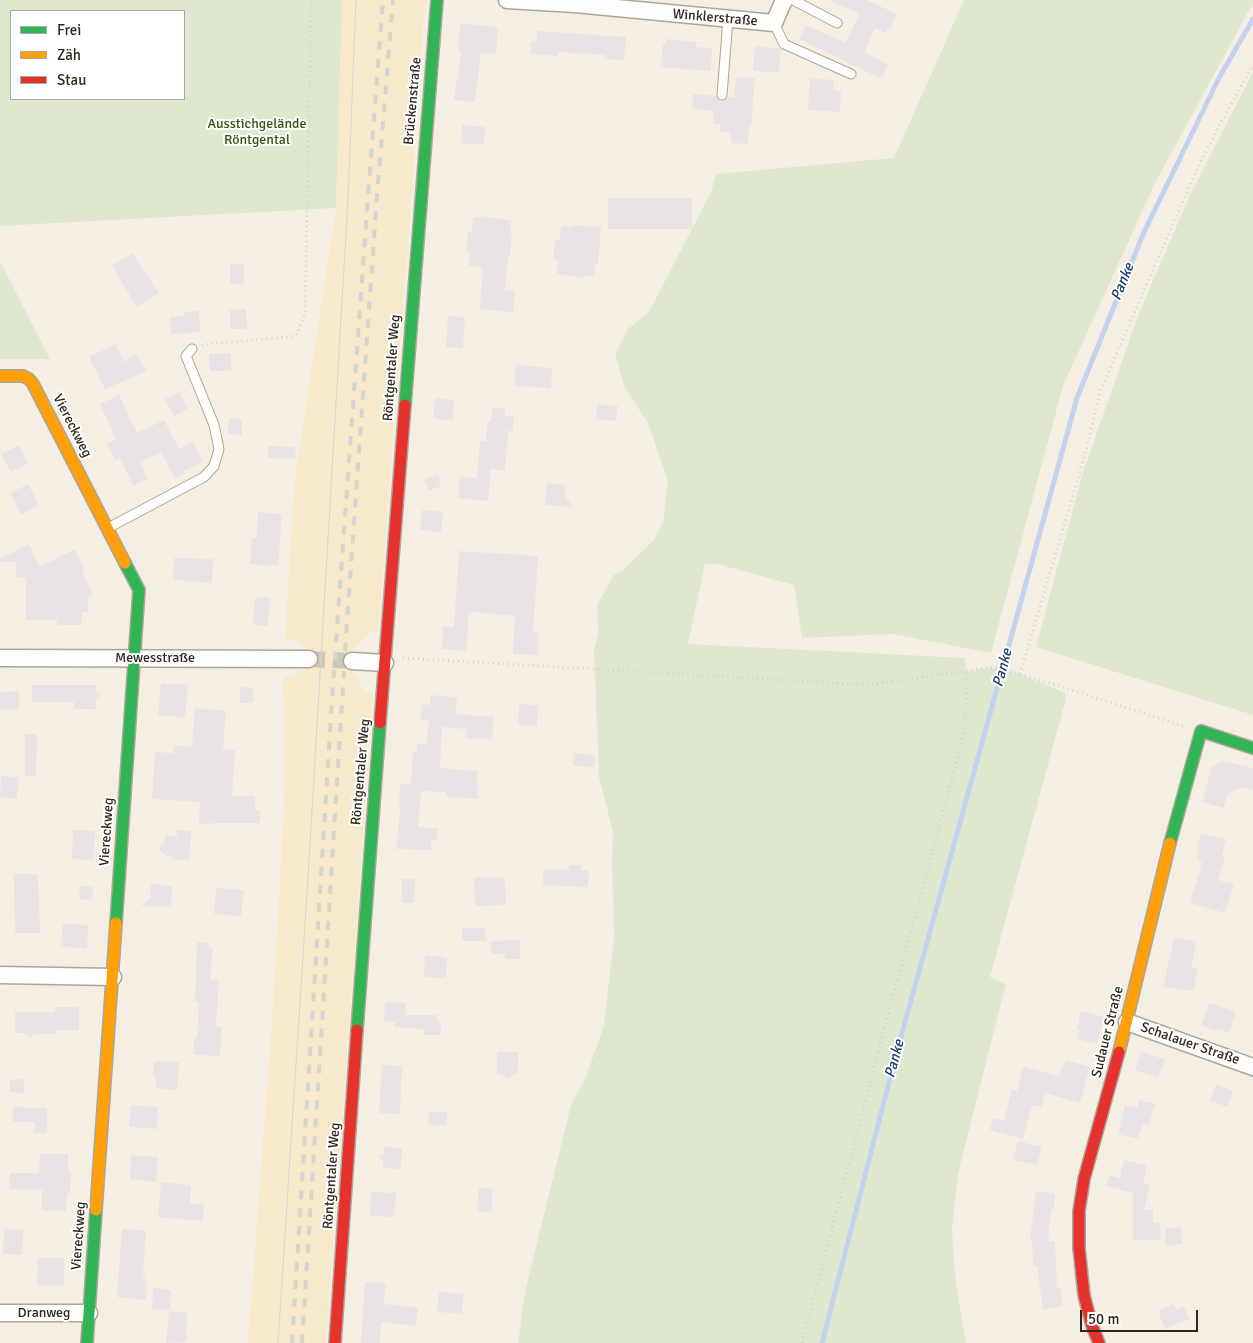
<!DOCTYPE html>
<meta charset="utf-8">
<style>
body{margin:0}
#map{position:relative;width:1253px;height:1343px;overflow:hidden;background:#f5efe3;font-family:Signika,sans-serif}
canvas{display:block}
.legend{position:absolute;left:10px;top:10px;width:175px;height:90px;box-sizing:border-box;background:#fff;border:1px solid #aba9a3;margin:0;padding:6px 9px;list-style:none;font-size:15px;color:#2e281a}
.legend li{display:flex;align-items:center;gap:10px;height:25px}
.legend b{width:25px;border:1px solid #aba9a3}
.scale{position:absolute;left:1080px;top:1310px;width:118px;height:22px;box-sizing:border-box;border:2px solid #2e281a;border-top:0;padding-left:6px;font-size:15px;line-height:18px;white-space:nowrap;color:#2e281a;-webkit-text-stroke:4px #fff;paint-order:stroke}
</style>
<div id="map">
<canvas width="1253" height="1343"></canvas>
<ul class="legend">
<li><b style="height:6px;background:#30b455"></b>Frei</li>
<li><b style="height:6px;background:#ff9f0a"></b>Zäh</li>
<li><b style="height:6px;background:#e5322d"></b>Stau</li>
</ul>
<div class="scale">50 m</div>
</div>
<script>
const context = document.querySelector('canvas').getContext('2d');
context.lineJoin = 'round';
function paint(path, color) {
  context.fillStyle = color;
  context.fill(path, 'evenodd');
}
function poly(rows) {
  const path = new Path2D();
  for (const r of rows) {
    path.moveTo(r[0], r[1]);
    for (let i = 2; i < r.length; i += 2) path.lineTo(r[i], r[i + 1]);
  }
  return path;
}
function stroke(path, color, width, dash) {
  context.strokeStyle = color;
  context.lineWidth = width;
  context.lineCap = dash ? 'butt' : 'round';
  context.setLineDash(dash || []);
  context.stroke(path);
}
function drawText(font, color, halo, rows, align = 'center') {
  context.font = font + ' Signika,sans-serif';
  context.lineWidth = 4;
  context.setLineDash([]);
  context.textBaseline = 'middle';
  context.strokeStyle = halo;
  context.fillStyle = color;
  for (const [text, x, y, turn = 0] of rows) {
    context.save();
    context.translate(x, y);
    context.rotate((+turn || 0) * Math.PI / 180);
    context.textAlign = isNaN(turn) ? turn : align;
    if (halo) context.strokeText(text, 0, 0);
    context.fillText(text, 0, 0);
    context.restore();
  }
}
const built = poly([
 [342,0,425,0,411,204,378,632,371,632,353,651,352,671,366,693,373,694,326,1343,248,1343,272,1020,284,808,283,676,293,676,309,668,309,649,296,640,285,640,294,484,336,208]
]);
const green = poly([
 [0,0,342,0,336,208,0,226],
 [11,11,184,11,184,99,11,99],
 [964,0,1253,0,1253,3,1154,185,1063,386,991,653,893,634,802,638,794,585,717,564,705,564,688,644,965,658,966,672,994,667,1020,674,1065,693,1066,699,990,977,1006,984,958,1174,952,1230,956,1285,966,1343,518,1343,525,1292,571,1105,586,1077,604,1025,614,938,612,861,613,832,599,777,594,650,598,633,597,605,614,575,623,570,654,540,663,522,668,482,648,423,625,388,615,354,628,329,649,312,711,192,716,174,894,158],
 [1253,72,1253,715,1036,647,1082,475,1139,313,1190,195],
 [0,261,50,359,0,359]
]);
const stream = poly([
 [822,1343,896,1055,1077,398,1144,232,1219,78,1253,19]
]);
const building = poly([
 [829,0,867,0,897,14,890,29,888,28,886,33,875,28,864,52,888,65,882,79,799,39,806,25,846,43,859,14],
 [460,23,498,27,496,54,481,53,475,102,454,100,456,80,458,80,461,51,458,51],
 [537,31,626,37,624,60,605,59,605,55,559,52,558,56,530,54,531,41,537,41],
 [666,39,697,42,696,47,712,48,711,71,661,67,663,44,666,44],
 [755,46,781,49,779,73,753,71],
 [736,77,755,78,751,126,749,126,748,144,731,143,731,132,720,132,721,124,713,124,714,111,692,109,693,94,716,96,721,101,725,100,728,97,734,98],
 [810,78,834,80,833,90,841,91,840,112,808,110],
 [462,125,485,127,484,145,461,143],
 [608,198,692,198,692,229,608,229],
 [483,216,511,221,510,234,512,234,510,256,508,256,505,290,515,291,513,312,480,309,483,269,479,268,479,266,469,266,470,251,466,251,468,231,472,232,473,217,483,218],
 [571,225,601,227,598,264,595,264,594,277,581,276,581,278,557,274,558,260,553,259,555,240,560,240,561,226,571,227],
 [132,253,159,293,137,307,112,266],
 [230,264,244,264,244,284,230,284],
 [246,309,247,329,230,329,230,310],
 [199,311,200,332,171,334,170,317,184,316,183,312],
 [448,316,465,317,463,348,446,347],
 [116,344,124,362,136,354,147,371,105,389,89,357],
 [231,353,231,371,210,371,209,354],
 [516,365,552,368,551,388,514,386],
 [179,392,188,409,174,416,165,399],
 [119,395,137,433,164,420,179,449,193,442,203,462,184,471,185,474,175,479,161,452,140,462,148,479,133,486,120,458,115,461,107,443,116,439,100,404],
 [435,398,454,400,453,420,433,419],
 [597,404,618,406,616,421,596,419],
 [492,407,505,408,505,416,514,417,513,431,508,431,505,471,491,469,488,501,458,498,460,477,477,478,480,441,486,442,487,422,491,422],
 [229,418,242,419,242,435,228,434],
 [19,445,28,463,11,472,1,454],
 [268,446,296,447,295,459,268,458],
 [438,475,441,486,428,491,424,479],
 [547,483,565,485,565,496,574,507,545,505],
 [28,484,39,505,21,515,10,493],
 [422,510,443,512,441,532,420,530],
 [258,512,282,514,278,566,250,564,252,538,257,538],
 [29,544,40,567,75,549,85,570,82,572,93,594,88,597,88,612,82,612,81,625,57,625,57,620,26,620,26,578,16,577,16,562,0,562,0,559],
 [459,551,538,556,533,633,539,633,538,655,513,654,515,616,483,613,469,612,466,651,442,649,443,627,454,627],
 [174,558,213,559,212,583,173,580],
 [255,597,270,598,268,626,253,625],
 [161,684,188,684,185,718,158,715],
 [32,685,96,685,96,691,101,696,95,701,96,709,74,709,74,702,32,702],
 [240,687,253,688,253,703,240,703],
 [19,691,19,709,0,710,0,692],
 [430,695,457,697,456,714,494,717,492,739,466,738,466,729,442,727,440,768,477,771,478,799,446,797,446,792,421,791,418,827,437,828,437,840,431,840,431,850,396,849,401,804,399,804,400,784,411,785,413,751,417,752,417,744,426,745,429,720,420,719,422,704,430,705],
 [519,704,538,705,537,726,518,725],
 [195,708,226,711,223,749,235,750,232,796,255,796,255,810,260,811,260,823,212,823,212,825,199,824,200,802,152,799,155,752,173,753,173,745,192,747],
 [25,734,37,734,36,776,25,776],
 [574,753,595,755,594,767,573,766],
 [1222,761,1253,768,1253,790,1240,787,1227,795,1224,808,1202,802,1211,768],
 [1,776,19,777,17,799,0,797],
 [73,830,95,831,93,860,72,859],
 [177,830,191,831,189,860,172,859,172,856,167,856,158,849,164,844,165,835,177,836],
 [1201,833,1226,839,1222,856,1225,857,1218,880,1234,884,1225,913,1190,903,1202,862,1197,860,1199,854,1196,853],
 [569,865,581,865,581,870,589,870,588,887,543,885,543,869,569,870],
 [14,874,38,874,40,933,15,933],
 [505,877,506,905,475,906,474,878],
 [402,879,415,879,414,903,402,903],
 [151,884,172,886,171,907,141,906,150,898],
 [80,886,93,887,92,900,79,899],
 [216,888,244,890,241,916,214,914],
 [63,924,88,925,87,948,61,947],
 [462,928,485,928,486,941,462,941],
 [1174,937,1193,941,1193,943,1196,944,1191,968,1198,969,1193,991,1163,987],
 [520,940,520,959,505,959,505,954,491,954,491,941],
 [197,942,209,943,209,948,213,948,210,979,219,980,216,1026,222,1027,220,1056,194,1055,194,1038,197,1038,199,1002,195,1001],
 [425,956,447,957,446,978,424,977],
 [385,1002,406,1003,405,1015,437,1015,437,1021,441,1021,441,1035,424,1035,424,1029,394,1027,395,1022,384,1021],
 [1209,1003,1236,1012,1229,1033,1218,1029,1217,1031,1201,1026],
 [55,1007,79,1007,79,1030,56,1030,56,1034,34,1034,30,1038,25,1033,15,1033,15,1012,55,1012],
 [1081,1011,1104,1017,1097,1044,1077,1039,1080,1031,1077,1029],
 [497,1052,518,1052,518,1071,514,1075,512,1075,507,1079,503,1075,497,1075],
 [1141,1052,1165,1059,1158,1078,1135,1070],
 [1066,1060,1090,1067,1080,1103,1045,1093,1042,1107,1032,1105,1023,1139,990,1130,993,1118,1004,1121,1012,1089,1017,1091,1023,1066,1059,1076,1062,1066,1064,1066],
 [158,1061,179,1062,177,1090,156,1088,156,1077,153,1077,154,1062],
 [382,1065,402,1066,400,1114,379,1113],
 [24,1079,24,1093,10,1092,10,1080],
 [1216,1084,1233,1091,1228,1107,1210,1101],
 [1139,1100,1155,1104,1149,1125,1143,1123,1138,1139,1118,1134,1125,1105,1137,1108],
 [131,1105,158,1107,157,1129,129,1127],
 [13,1107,47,1108,47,1133,34,1133,35,1122,13,1122],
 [429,1112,447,1112,446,1126,428,1125],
 [1018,1141,1042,1147,1037,1165,1013,1160],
 [384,1147,402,1148,401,1169,383,1168,383,1161,379,1157,384,1154],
 [40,1154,68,1154,68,1171,71,1171,70,1193,67,1193,66,1211,42,1210,42,1190,9,1189,10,1173,39,1173],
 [131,1155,158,1157,156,1182,130,1179],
 [1124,1160,1147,1165,1143,1183,1150,1185,1144,1210,1153,1210,1153,1223,1160,1223,1161,1240,1133,1240,1133,1193,1106,1186,1109,1175,1120,1178],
 [161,1182,191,1185,190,1203,204,1204,203,1221,158,1217],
 [479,1188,493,1189,491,1212,477,1211],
 [1036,1191,1055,1193,1054,1209,1051,1209,1048,1241,1055,1241,1057,1288,1060,1287,1063,1306,1043,1310,1037,1266,1033,1266,1032,1241,1030,1241],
 [371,1192,396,1193,394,1217,370,1216],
 [1181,1227,1182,1244,1166,1246,1165,1229],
 [4,1229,23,1230,22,1255,3,1254],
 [122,1229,146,1231,143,1276,145,1276,145,1281,147,1281,146,1300,117,1297],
 [38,1258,64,1258,64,1286,37,1285],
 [365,1282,386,1283,384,1304,418,1308,416,1326,381,1322,380,1343,361,1343],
 [153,1288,171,1290,170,1310,152,1309],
 [439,1292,463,1294,462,1314,437,1312],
 [1174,1304,1176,1310,1184,1307,1189,1319,1165,1329,1158,1311],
 [169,1311,187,1312,186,1342,166,1343]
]);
const streetTunnel = poly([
 [309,659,352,661]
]);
const path = poly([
 [202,346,208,344,289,337,297,334,305,313,311,0],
 [403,658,869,685,994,667,1053,684,1183,726],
 [1020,674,1085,454,1101,389,1197,169,1218,128,1253,65],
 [802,1343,888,1015,965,731,966,672]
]);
const lane = poly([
 [793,0,837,23],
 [774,23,784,44,851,74],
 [722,95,728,19],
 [108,528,204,477,214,466,219,449,214,425,186,356,192,349]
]);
const street = poly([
 [507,0,575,4,774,23,784,0],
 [0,658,309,659],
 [352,661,385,663],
 [0,975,113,977],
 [1127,1022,1253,1067],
 [0,1313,89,1313]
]);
const fast = poly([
 [405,405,437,0],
 [1170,843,1201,731,1253,748],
 [116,923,139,590,125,563],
 [357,1030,380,723],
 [87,1343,96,1210]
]);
const slow = poly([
 [0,376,23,376,29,379,33,384,125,563],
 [1119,1052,1170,843],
 [96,1210,116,923]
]);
const jam = poly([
 [380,723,405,405],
 [335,1343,357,1030],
 [1099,1343,1092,1326,1084,1295,1079,1248,1079,1211,1084,1179,1119,1052]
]);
const tram = poly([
 [278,1343,308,878,348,199,356,0]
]);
const rail = poly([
 [345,651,377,196,393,0],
 [292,1343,333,684,368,197,383,0],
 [302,1343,344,671]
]);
const streetNames = [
 ["Winklerstraße",715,18,5],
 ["Brückenstraße",413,101,-85],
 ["Röntgentaler Weg",392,368,-86],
 ["Viereckweg",72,426,63],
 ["Mewesstraße",155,658],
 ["Röntgentaler Weg",361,772,-85],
 ["Viereckweg",107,832,-86],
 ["Sudauer Straße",1108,1032,-76],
 ["Schalauer Straße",1190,1044,19],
 ["Röntgentaler Weg",332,1176,-86],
 ["Viereckweg",79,1236,-86],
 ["Dranweg",44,1313]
];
const parkNames = [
 ["Ausstichgelände",257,124],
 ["Röntgental",257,140]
];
const waterNames = [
 ["Panke",1123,282,-68],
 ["Panke",1003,668,-75],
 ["Panke",895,1059,-75]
];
paint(built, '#f7e9cc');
paint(green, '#dfe8cf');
stroke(stream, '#c3d3ef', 5);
paint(building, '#e9e3e5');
stroke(streetTunnel, '#cdc7bb', 16, [16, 8]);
stroke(lane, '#aca69a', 11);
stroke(street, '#aca69a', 19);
stroke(fast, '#aca69a', 14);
stroke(slow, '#aca69a', 14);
stroke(jam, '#aca69a', 14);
stroke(path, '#d3d2cd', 3, [1, 4]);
stroke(lane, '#fefdfb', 9);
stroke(street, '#fefdfb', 16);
stroke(fast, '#30b455', 11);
stroke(slow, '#ff9f0a', 11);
stroke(jam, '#e5322d', 11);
stroke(tram, '#d6d5d0', 1);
stroke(rail, '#d6d5d0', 4, [9, 9]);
drawText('14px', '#2e281a', '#fff', streetNames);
drawText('14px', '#2f500f', '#fff', parkNames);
drawText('italic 15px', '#1b396f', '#fff', waterNames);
</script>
